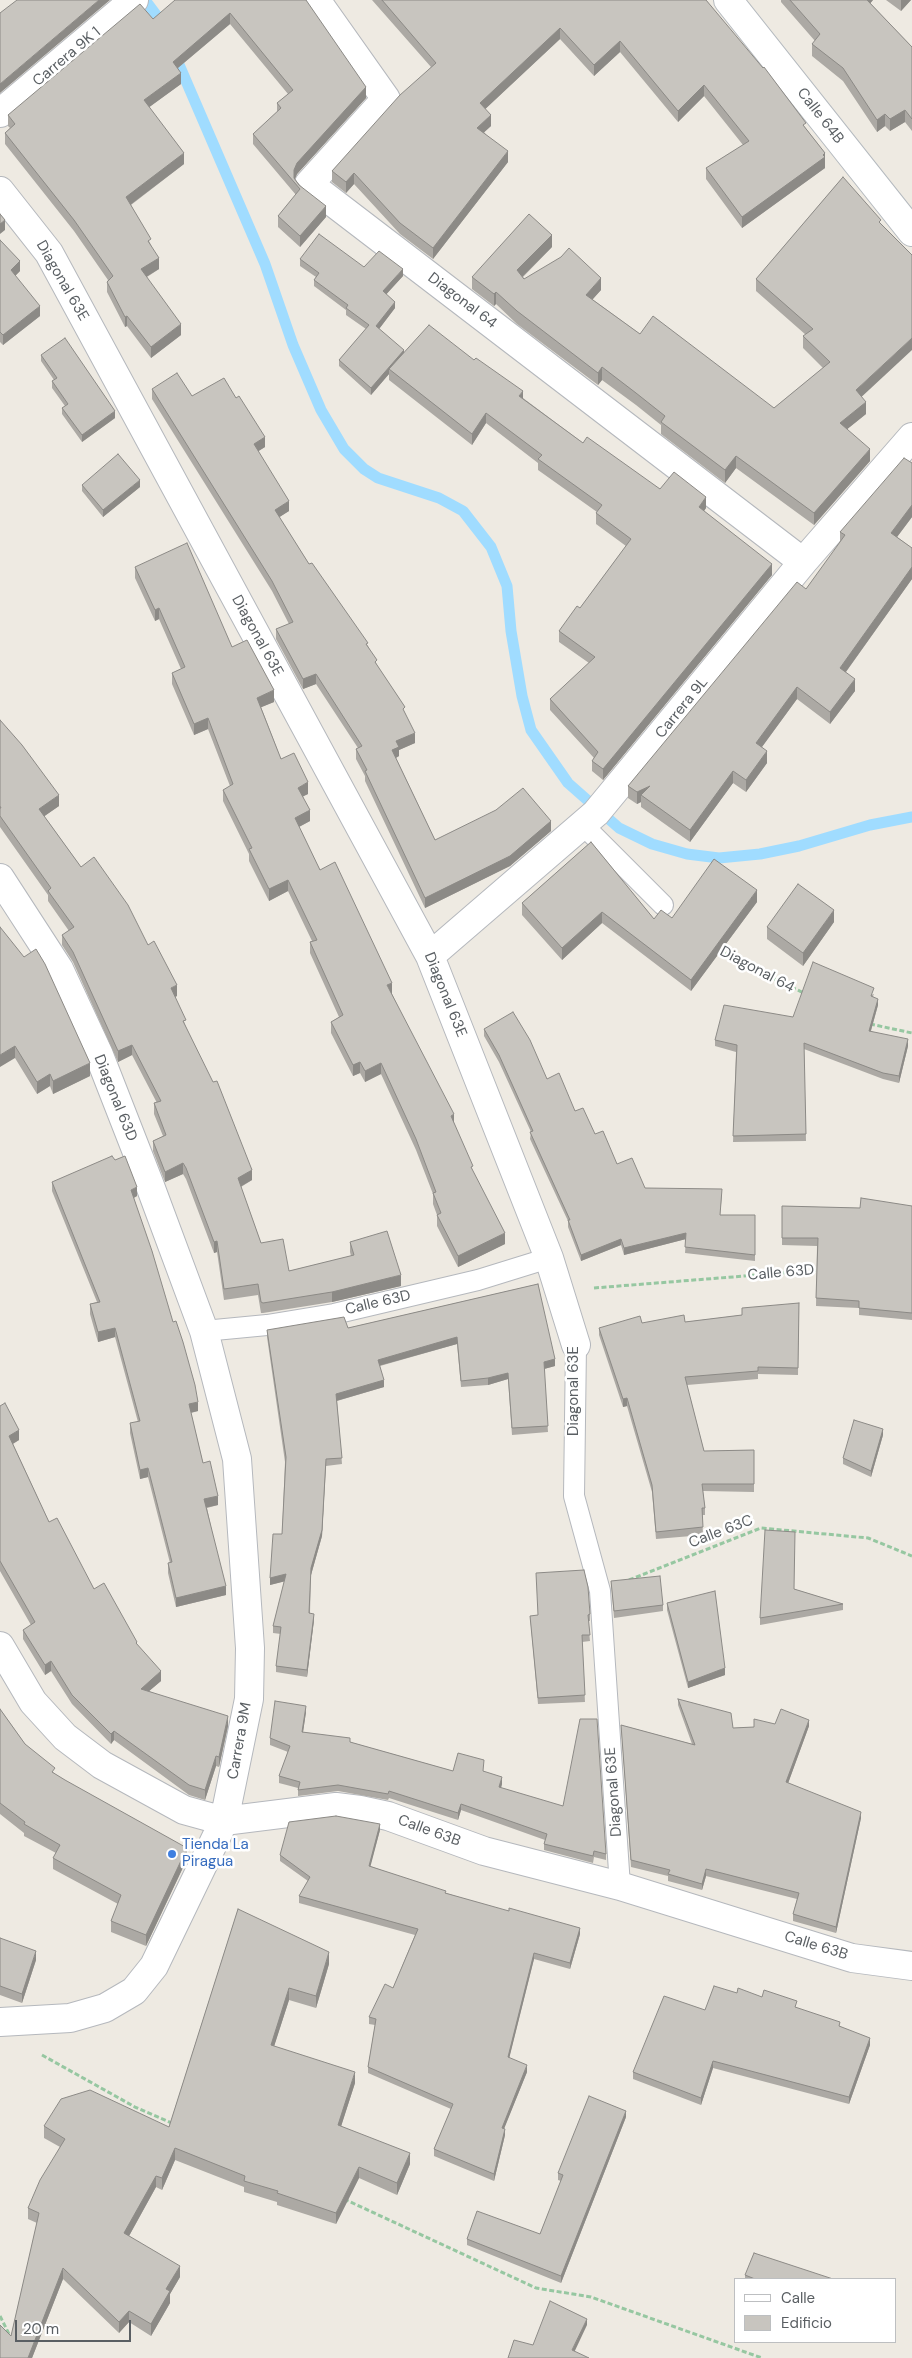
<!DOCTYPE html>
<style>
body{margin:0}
#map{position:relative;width:912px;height:2358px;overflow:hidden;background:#eeeae2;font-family:"DM Sans",sans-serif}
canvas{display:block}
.legend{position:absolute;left:734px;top:2278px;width:162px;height:65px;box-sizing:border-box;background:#fff;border:1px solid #bdbfc1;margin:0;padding:6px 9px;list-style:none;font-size:15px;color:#5a5f63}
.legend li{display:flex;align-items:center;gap:10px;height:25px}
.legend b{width:25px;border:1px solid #bdbfc1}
.scale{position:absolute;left:15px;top:2320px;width:116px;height:22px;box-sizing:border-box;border:2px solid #5a5f63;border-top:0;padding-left:6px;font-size:15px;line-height:18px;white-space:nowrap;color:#5a5f63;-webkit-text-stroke:4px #fff;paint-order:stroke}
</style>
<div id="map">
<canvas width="912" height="2358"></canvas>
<ul class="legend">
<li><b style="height:6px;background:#fff"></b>Calle</li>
<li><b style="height:14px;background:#c8c5bf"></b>Edificio</li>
</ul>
<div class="scale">20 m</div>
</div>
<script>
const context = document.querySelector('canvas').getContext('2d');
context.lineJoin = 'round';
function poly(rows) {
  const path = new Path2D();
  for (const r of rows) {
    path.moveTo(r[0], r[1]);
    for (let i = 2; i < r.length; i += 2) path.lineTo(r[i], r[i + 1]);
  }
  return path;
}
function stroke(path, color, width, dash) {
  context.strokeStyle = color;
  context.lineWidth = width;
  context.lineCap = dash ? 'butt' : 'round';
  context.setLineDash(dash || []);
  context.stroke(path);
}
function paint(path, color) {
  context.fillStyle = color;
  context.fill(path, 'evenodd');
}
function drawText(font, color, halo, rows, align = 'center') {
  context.font = font + ' "DM Sans",sans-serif';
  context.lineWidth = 5;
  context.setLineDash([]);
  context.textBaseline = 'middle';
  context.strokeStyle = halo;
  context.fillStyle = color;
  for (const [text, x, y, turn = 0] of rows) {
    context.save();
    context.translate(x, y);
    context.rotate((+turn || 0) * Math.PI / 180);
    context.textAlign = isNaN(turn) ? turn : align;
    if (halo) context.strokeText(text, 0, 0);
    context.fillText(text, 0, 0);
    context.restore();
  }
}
const stream = poly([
 [145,0,160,20,164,29],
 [174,53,265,264,293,345,321,410,344,449,364,469,378,478,439,498,463,511,491,547,507,586,511,631,522,696,531,730,568,783,619,828,652,844,687,854,719,858,760,854,799,846,870,825,912,817]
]);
const path = poly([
 [718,949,733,959,806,994],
 [870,1024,912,1033],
 [594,1288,820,1270],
 [629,1580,761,1528,868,1538,912,1556],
 [42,2055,135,2107,174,2124],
 [344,2199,536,2288,591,2297,762,2358],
 [0,2316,10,2336]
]);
const lane = poly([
 [583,825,663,905],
 [204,1331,267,1325,334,1314,478,1280,549,1258],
 [576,1345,574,1496,600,1591,620,1886]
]);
const street = poly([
 [316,0,386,99,309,184,803,562],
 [0,113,134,0],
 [0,191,49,253,430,956,549,1258,576,1345],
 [0,878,59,969,99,1055,149,1183,204,1331,237,1459,250,1648,249,1699,224,1821,154,1966,134,1991,105,2008,70,2018,0,2022],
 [430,956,596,813,803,562,912,437],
 [0,1646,33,1702,65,1737,102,1765,184,1810,224,1821,336,1807,360,1810,388,1816,484,1851,620,1886,852,1958,912,1966]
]);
const secondary = poly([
 [728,0,912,232]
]);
const wall = poly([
 [306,0,366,98,297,174,295,179,326,217,300,247,278,227,278,216,296,195,253,144,253,134,277,112,277,103,288,94,230,24,178,68,181,84,149,107,184,164,131,205,151,245,159,269,147,277,181,335,151,358,127,326,125,327,107,292,107,282,108,280,74,231,5,144,5,133,10,128,8,126,8,115,153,19],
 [372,0,706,0,825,153,825,168,742,228,706,179,706,168,743,145,704,96,678,122,620,52,594,76,560,39,485,109,491,126,484,132,508,162,433,259,400,234,354,184,346,193,332,182,332,171,431,67],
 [781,0,873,0,870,3,912,47,912,131,905,122,890,131,885,126,877,132,843,81,812,56,812,44,815,41,781,2],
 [886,0,911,0,901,11],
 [843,177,862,397,866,414,847,429,870,461,814,525,736,468,725,483,661,434,661,425,636,405,602,380,598,385,517,324,496,304,494,306,472,289,472,277,552,247,523,277,524,279,601,290,592,299,640,334,774,408,823,368,803,348,803,336,806,335,756,291,756,279],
 [0,240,20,271,15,276,40,316,3,345,0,342],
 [300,259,364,267,403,276,386,294,395,308,379,329,404,352,523,398,583,443,660,489,706,508,704,511,772,575,603,780,592,771,592,761,594,758,550,710,550,699,589,663,559,642,559,631,580,608,626,546,596,524,596,513,597,512,538,470,538,463,486,423,472,445,389,380,389,374,371,395,339,366,339,360,366,329,346,315,346,310,314,286,314,280,316,277,300,266],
 [41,355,115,418,82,442,62,414,62,408,65,406,52,388,52,381,54,380,41,361],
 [152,389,192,396,236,398,265,447,258,451,289,511,279,517,309,564,368,646,377,665,405,713,415,743,399,750,399,756,396,758,435,840,551,831,510,866,425,908,365,781,365,776,356,759,356,749,358,748,316,684,303,689,276,639,276,629,289,624,272,591,152,399],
 [912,463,912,517,897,537,912,548,912,579,846,672,855,691,830,724,797,699,762,747,767,763,746,792,733,783,690,842,641,807,641,802,637,804,628,798,628,786,806,589,840,543,840,532],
 [82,485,140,487,103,517,82,491],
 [135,567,232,647,274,702,261,707,281,759,308,794,303,796,310,821,299,827,320,870,392,994,454,1123,473,1172,505,1244,458,1267,437,1226,437,1215,433,1204,433,1194,416,1150,381,1074,365,1082,360,1073,353,1076,331,1033,331,1022,339,1017,310,953,310,942,312,941,288,891,269,901,249,861,249,854,223,801,223,790,230,786,208,729,194,735,172,684,172,673,181,669,159,619,155,621,135,578],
 [0,720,59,806,44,816,81,867,148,945,177,996,175,997,186,1027,252,1180,241,1187,261,1243,289,1271,351,1256,350,1252,350,1242,401,1286,332,1302,263,1313,261,1313,258,1295,224,1300,217,1252,214,1253,186,1179,183,1174,165,1182,153,1151,153,1141,163,1136,154,1114,154,1103,157,1103,132,1055,118,1062,73,962,62,945,62,935,69,931,48,901,48,895,0,827],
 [591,842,654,919,672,918,757,902,691,991,602,923,562,960,522,915,522,903],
 [834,922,803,966,767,939,767,927],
 [0,927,90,1076,53,1094,50,1086,37,1094,15,1058],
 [874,994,873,996,878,1005,871,1031,908,1046,899,1083,883,1079,804,1049,806,1141,733,1142,736,1052,715,1046,715,1040],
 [484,1029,547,1079,595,1134,617,1164,645,1188,722,1195,720,1215,755,1215,755,1261,685,1253,686,1239,624,1255,621,1245,581,1261,568,1227,568,1221,530,1139,531,1132,499,1062,484,1036],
 [52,1182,137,1196,134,1198,198,1411,191,1413,203,1463,218,1505,207,1508,226,1595,176,1607,168,1573,168,1563,170,1563,148,1477,140,1479,130,1433,130,1423,138,1422,115,1337,98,1342,90,1314,90,1304,97,1302,52,1191],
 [782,1206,860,1208,912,1206,912,1320,859,1315,859,1308,816,1306,817,1246,782,1245],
 [538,1284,555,1366,544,1369,548,1432,512,1435,508,1379,488,1385,461,1387,457,1344,380,1366,384,1387,337,1401,342,1464,326,1466,322,1536,311,1575,310,1613,314,1620,307,1677,276,1672,276,1666,281,1634,273,1633,273,1626,285,1581,270,1585,282,1534,285,1462,267,1337,267,1330,348,1328],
 [799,1303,798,1375,758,1374,758,1379,687,1385,704,1451,754,1450,754,1492,703,1491,705,1508,705,1515,702,1515,703,1535,656,1539,652,1492,627,1406,623,1407,599,1335,599,1328,642,1323,685,1322,742,1315],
 [0,1406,19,1440,13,1444,49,1522,94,1589,137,1644,161,1681,149,1691,228,1726,219,1767,216,1766,205,1800,189,1795,114,1740,111,1744,72,1704,51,1671,45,1675,23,1639,23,1630,31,1625,0,1571],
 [883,1435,871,1477,843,1464,843,1458],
 [611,1581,663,1605,663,1611,614,1618],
 [794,1589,843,1604,843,1610,760,1625,760,1618],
 [667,1603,725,1675,688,1688,667,1610],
 [590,1614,590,1621,588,1621,590,1641,582,1642,585,1702,538,1704,530,1616],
 [678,1699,733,1728,754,1727,775,1724,809,1726,788,1783,861,1818,836,1933,793,1921,793,1914,797,1899,706,1876,702,1890,668,1881,668,1876,631,1867,621,1725,692,1744,678,1705],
 [0,1709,25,1744,55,1774,187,1859,146,1946,111,1932,111,1921,118,1904,53,1869,53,1858,56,1853,24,1836,24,1833,0,1814],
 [306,1712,303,1732,350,1742,453,1771,484,1771,502,1784,501,1788,606,1854,606,1860,594,1857,593,1863,544,1850,544,1844,545,1840,461,1810,458,1820,389,1798,388,1800,338,1791,298,1796,298,1788,279,1783,279,1776,288,1752,270,1745,270,1738],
 [380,1830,370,1866,446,1893,580,1934,570,1969,534,1959,509,2058,527,2072,504,2128,505,2135,494,2181,434,2156,434,2149,451,2109,368,2073,368,2067,375,2025,369,2024,369,2017,393,1988,415,1935,299,1903,299,1896,308,1881,280,1861,280,1855],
 [238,1909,329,1964,316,2008,289,2000,274,2046,355,2083,341,2126,410,2164,397,2195,359,2178,336,2224,277,2205,277,2202,244,2192,244,2187,175,2160,162,2190,156,2187,129,2236,180,2277,170,2294,170,2303,151,2336,129,2322,119,2333,63,2279,32,2358,0,2358,11,2336,37,2223,28,2219,28,2208,60,2147,44,2138,44,2126,169,2127],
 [0,1938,36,1960,22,2003,0,1995],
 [737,1993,797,2008,840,2026,870,2045,849,2104,713,2068,701,2105,633,2079,633,2072],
 [626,2117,561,2283,467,2245,467,2239,540,2234,561,2181,558,2180,558,2173],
 [745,2275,833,2279,745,2279]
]);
const shadedWall = poly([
 [99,0,110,0,0,93,0,84],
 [865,0,873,0,865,10],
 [901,0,911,0,901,11],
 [230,13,230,24,173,72,173,62],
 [560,28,560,39,480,114,480,103],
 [620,41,620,52,594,76,594,65],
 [181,73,181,84,144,111,144,100],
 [704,85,704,96,678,122,678,111],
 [366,87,366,98,297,174,294,181,294,170,297,163],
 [905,110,905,122,890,131,890,119],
 [885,114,885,126,877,132,877,120],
 [491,115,491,126,477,139,477,128],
 [508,151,508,162,433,259,433,248],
 [184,153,184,164,126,208,126,197],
 [825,153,825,168,742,228,742,217],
 [354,173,354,184,346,193,346,182],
 [326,206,326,217,300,247,300,236],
 [5,220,5,230,0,234,0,224],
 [552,235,552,247,517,282,517,270],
 [159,258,159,269,141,280,141,269],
 [20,261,20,271,11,280,11,270],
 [403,269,403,276,383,298,383,291],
 [601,278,601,290,586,307,586,295],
 [496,292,496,304,494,306,494,294],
 [395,302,395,308,376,333,376,326],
 [40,306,40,316,3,345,3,335],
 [127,316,127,326,125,327,125,317],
 [181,324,181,335,151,358,151,347],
 [912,338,912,350,856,402,856,390],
 [404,350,404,356,389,369,389,374,371,395,371,388],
 [602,367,602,380,598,385,598,373],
 [523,391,523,402,519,396],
 [866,402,866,414,840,435,840,423],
 [115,411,115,418,82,442,82,435],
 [486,413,486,423,472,445,472,434],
 [265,437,265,447,254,454,254,444],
 [870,449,870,461,814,525,814,513],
 [736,456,736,468,725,483,725,470],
 [140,480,140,487,103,517,103,510],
 [706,497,706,508,699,518,699,507],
 [289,501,289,511,275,520,275,510],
 [912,505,912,517,891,545,891,533],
 [772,564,772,575,603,780,603,769],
 [912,567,912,579,840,680,840,668],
 [159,608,159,619,155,621,155,610],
 [316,674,316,684,303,689,303,679],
 [855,679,855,691,830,724,830,712],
 [797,687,797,699,756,755,756,743],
 [274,690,274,702,257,709,257,698],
 [208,718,208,729,194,735,194,724],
 [415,733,415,743,399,750,399,756,392,760,392,750,396,741],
 [767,751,767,763,746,792,746,780],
 [733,771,733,783,690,842,690,830],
 [308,782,308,794,298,799,298,788],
 [650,786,641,795,641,802,637,804,637,792],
 [59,795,59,806,39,820,39,809],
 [310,810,310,821,295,829,295,818],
 [551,821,551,831,510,866,425,908,425,898],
 [288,880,288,891,269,901,269,889],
 [757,890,757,902,691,991,691,980],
 [834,910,834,922,803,966,803,953],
 [602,912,602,923,562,960,562,948],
 [392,983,392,995,387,985],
 [177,985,177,996,171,999,171,988],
 [878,999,878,1005,869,1037,869,1031],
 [908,1039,908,1046,899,1083,899,1076],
 [132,1045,132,1055,118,1062,118,1051],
 [15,1046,15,1058,0,1067,0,1055],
 [360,1062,360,1073,353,1076,353,1065],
 [90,1063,90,1076,53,1094,53,1081],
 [381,1063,381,1074,365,1082,365,1071],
 [50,1074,50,1086,37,1094,37,1082],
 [454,1114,454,1126,451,1116],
 [183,1163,183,1174,165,1182,165,1172],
 [252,1170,252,1180,238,1188,238,1178],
 [137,1187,137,1196,131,1199,131,1190],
 [505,1233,505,1244,458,1267,458,1256],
 [686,1233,686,1239,624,1255,624,1248],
 [621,1239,621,1245,581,1261,581,1255],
 [217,1241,217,1252,214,1253,214,1242],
 [401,1275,401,1286,332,1302,332,1292],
 [115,1328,115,1337,98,1342,98,1332],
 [457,1337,457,1344,378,1366,378,1360],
 [555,1359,555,1366,544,1369,544,1362],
 [508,1373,508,1379,488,1385,488,1378],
 [384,1380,384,1387,336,1401,336,1394],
 [627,1398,627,1406,623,1407,623,1399],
 [198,1402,198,1411,189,1413,189,1404],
 [883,1429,883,1435,871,1477,871,1471],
 [19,1430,19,1440,9,1446,9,1436],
 [326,1459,322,1536,311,1575,311,1568],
 [148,1468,148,1477,140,1479,140,1470],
 [218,1496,218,1505,204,1508,204,1499],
 [286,1574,286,1581,270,1585,270,1578],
 [226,1586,226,1595,176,1607,176,1598],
 [314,1614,314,1620,307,1677,307,1670],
 [51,1661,51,1671,45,1675,45,1665],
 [725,1668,725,1675,688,1688,688,1682],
 [161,1671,161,1681,141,1698,141,1689],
 [306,1706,306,1712,302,1739,302,1732],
 [228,1716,228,1726,219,1767,219,1757],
 [809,1720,809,1726,786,1789,786,1782],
 [114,1731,114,1740,111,1744,111,1734],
 [216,1756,216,1766,205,1800,205,1790],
 [502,1777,502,1784,499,1794,499,1787],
 [461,1804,461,1810,458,1820,458,1813],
 [861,1812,861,1818,836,1933,836,1927],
 [380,1824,380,1830,369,1872,369,1866],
 [187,1848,187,1859,146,1946,146,1935],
 [706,1869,706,1876,702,1890,702,1884],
 [580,1928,580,1934,570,1969,570,1963],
 [36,1951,36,1960,22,2003,22,1994],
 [329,1952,329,1964,316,2008,316,1996],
 [534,1953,534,1959,508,2063,508,2057],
 [289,1988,289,2000,271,2056,271,2045],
 [870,2038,870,2045,849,2104,849,2097],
 [713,2061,713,2068,701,2105,701,2098],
 [527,2065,527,2072,502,2134,502,2128],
 [355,2072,355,2083,338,2136,338,2125],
 [626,2111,626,2117,561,2283,561,2276],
 [505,2129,505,2135,494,2181,494,2174],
 [175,2148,175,2160,162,2190,162,2178],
 [410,2153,410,2164,397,2195,397,2183],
 [359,2167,359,2178,336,2224,336,2213],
 [156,2176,156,2187,124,2245,124,2233],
 [180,2266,180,2277,170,2294,170,2303,151,2336,151,2324,166,2289],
 [63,2268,63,2279,32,2358,28,2358],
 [129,2311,129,2322,119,2333,119,2322],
 [587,2319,587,2325,572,2357,572,2350]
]);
const building = poly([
 [17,0,99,0,0,84,0,13,17,0],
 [175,0,306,0,366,87,297,163,294,170,294,178,299,185,326,206,300,236,278,216,300,189,253,134,281,108,277,103,293,90,230,13,173,62,181,73,144,100,184,153,126,197,151,239,148,241,159,258,141,269,181,324,151,347,127,316,125,317,107,282,113,276,74,220,5,133,15,124,8,115,140,4,153,19,175,0],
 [382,0,706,0,763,68,764,67,806,123,803,125,825,153,823,155,825,157,742,217,706,168,749,141,704,85,678,111,620,41,594,65,560,28,480,103,491,115,477,128,508,151,433,248,400,223,354,173,346,182,332,171,400,95,436,63,382,0],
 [790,0,867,0,912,47,912,119,905,110,890,119,885,114,877,120,843,68,812,44,820,34,790,0],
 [843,177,881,220,879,222,912,255,912,338,856,390,866,402,840,423,870,449,814,513,736,456,725,470,661,422,665,416,636,393,602,367,598,373,517,311,496,292,494,294,472,277,529,214,552,235,517,270,524,279,561,257,569,248,601,278,586,295,640,334,653,316,774,408,830,362,803,336,813,329,756,279,843,177],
 [0,214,5,220,0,224,0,214],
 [319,234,364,267,379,251,403,269,383,291,395,302,376,326,404,350,371,388,339,360,369,325,346,308,348,305,314,280,319,273,300,259,319,234],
 [0,240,20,261,11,270,40,306,3,335,0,332,0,240],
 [429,325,474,360,476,358,523,391,519,396,583,443,587,437,660,489,674,472,706,497,699,507,772,564,603,769,592,761,598,752,550,699,595,657,559,631,577,606,580,608,631,539,596,513,602,505,538,459,542,455,486,413,472,434,389,369,429,325],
 [65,338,115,411,82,435,62,408,68,404,52,381,57,378,41,355,65,338],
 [177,373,192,396,224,378,236,398,239,396,265,437,254,444,289,501,275,510,309,564,312,563,368,643,366,644,377,660,375,662,405,707,403,709,415,733,396,741,399,747,392,750,435,840,496,810,523,788,551,821,510,856,425,898,365,771,367,770,356,749,362,746,316,674,303,679,276,629,293,622,272,581,152,389,177,373],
 [118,454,140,480,103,510,82,485,118,454],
 [904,458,912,463,912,505,891,533,912,548,912,567,840,668,855,679,830,712,797,687,756,743,767,751,746,780,733,771,690,830,641,795,650,786,637,792,628,786,797,582,806,589,845,535,840,532,904,458],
 [187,543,232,647,247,640,274,690,257,698,281,759,294,753,308,782,298,788,310,810,295,818,320,870,335,862,392,983,387,985,454,1114,451,1116,473,1166,471,1167,505,1233,458,1256,437,1215,441,1213,433,1193,436,1192,416,1139,381,1063,365,1071,360,1062,353,1065,331,1022,343,1015,310,942,317,940,288,880,269,889,249,849,252,848,223,790,233,784,208,718,194,724,172,673,185,667,159,608,155,610,135,567,187,543],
 [0,720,22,745,59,795,39,809,81,867,94,857,128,905,148,945,154,941,177,985,171,988,186,1020,183,1021,213,1082,217,1081,252,1170,238,1178,261,1243,283,1239,289,1271,354,1255,350,1242,387,1231,401,1275,332,1292,263,1303,261,1302,258,1284,224,1289,217,1241,214,1242,186,1168,183,1163,165,1172,153,1141,166,1135,154,1103,161,1101,132,1045,118,1051,73,952,62,935,74,927,48,891,51,888,0,816,0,808,1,808,0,806,0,720],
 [591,842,654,919,661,910,672,918,714,859,757,890,691,980,602,912,562,948,522,903,591,842],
 [798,884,834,910,803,953,767,927,798,884],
 [0,927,24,957,36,949,45,964,90,1063,53,1081,50,1074,37,1082,15,1046,0,1055,0,927],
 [813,962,874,988,871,996,878,999,869,1031,908,1039,899,1076,883,1073,804,1043,806,1134,733,1136,737,1045,715,1040,724,1005,793,1017,813,962],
 [513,1012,530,1040,547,1079,559,1073,575,1111,583,1108,595,1134,603,1131,617,1164,632,1158,645,1188,722,1189,720,1215,755,1215,755,1255,685,1247,686,1233,624,1248,621,1239,581,1255,568,1220,570,1220,530,1132,533,1131,499,1055,484,1029,513,1012],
 [112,1156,115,1160,125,1156,137,1187,131,1190,152,1251,173,1322,176,1321,183,1342,195,1385,198,1402,189,1404,203,1463,210,1461,218,1496,204,1499,226,1586,176,1598,168,1563,172,1562,148,1468,140,1470,130,1423,140,1421,115,1328,98,1332,90,1304,100,1302,52,1182,112,1156],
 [861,1198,912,1206,912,1313,859,1308,859,1301,816,1298,818,1238,782,1238,782,1206,860,1208,861,1198],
 [538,1284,555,1359,544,1362,548,1426,512,1428,508,1373,488,1378,461,1381,457,1337,378,1360,384,1380,336,1394,342,1458,326,1459,322,1530,311,1568,309,1613,314,1614,307,1670,276,1666,281,1627,273,1626,286,1574,270,1578,273,1534,282,1534,286,1457,267,1330,344,1317,348,1328,538,1284],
 [799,1303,798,1368,758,1367,758,1371,685,1377,704,1451,754,1450,754,1484,702,1484,705,1508,702,1508,703,1527,656,1532,652,1485,627,1398,623,1399,599,1328,640,1316,642,1323,684,1315,685,1322,742,1315,742,1308,799,1303],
 [5,1403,19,1430,9,1436,49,1522,57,1518,94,1589,104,1583,137,1642,136,1643,161,1671,141,1689,228,1716,219,1757,216,1756,205,1790,189,1785,114,1731,111,1734,72,1695,51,1661,45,1665,23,1630,35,1622,0,1561,0,1406,5,1403],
 [854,1420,883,1429,871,1471,843,1458,854,1420],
 [765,1530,795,1532,794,1589,843,1604,760,1618,765,1530],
 [584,1570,588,1587,590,1614,588,1615,590,1635,582,1635,585,1695,538,1698,530,1616,538,1615,536,1573,584,1570],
 [660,1576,663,1605,614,1611,611,1581,660,1576],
 [715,1591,725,1668,688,1682,667,1603,715,1591],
 [678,1699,731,1713,733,1728,754,1727,754,1719,775,1724,781,1709,809,1720,786,1782,861,1812,836,1927,793,1914,799,1893,706,1869,702,1884,668,1874,670,1870,631,1860,621,1725,695,1745,678,1699],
 [275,1701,306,1706,302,1732,350,1738,350,1742,453,1771,458,1753,484,1760,483,1771,502,1777,499,1787,563,1806,580,1719,597,1719,606,1854,594,1851,593,1856,544,1844,547,1834,461,1804,458,1813,389,1791,388,1794,338,1785,298,1790,300,1782,279,1776,290,1746,270,1738,275,1701],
 [0,1709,25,1744,55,1768,52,1772,65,1780,187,1848,146,1935,111,1921,121,1895,53,1858,60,1845,24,1824,25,1822,0,1803,0,1709],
 [336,1816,380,1824,369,1866,446,1891,445,1893,509,1911,509,1908,580,1928,570,1963,534,1953,508,2057,527,2065,502,2128,505,2129,494,2174,434,2149,453,2104,368,2067,376,2019,369,2017,385,1984,393,1988,418,1929,299,1896,310,1877,280,1855,289,1822,336,1816],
 [238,1909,329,1952,316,1996,289,1988,271,2045,355,2072,338,2125,410,2153,397,2183,359,2167,336,2213,277,2193,278,2191,244,2181,245,2176,175,2148,162,2178,156,2176,124,2233,180,2266,166,2289,170,2291,151,2324,129,2311,119,2322,63,2268,28,2358,0,2358,0,2325,11,2336,39,2213,28,2208,40,2180,65,2139,44,2126,61,2099,90,2090,169,2127,238,1909],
 [0,1938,36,1951,22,1994,0,1986,0,1938],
 [714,1986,737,1993,738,1988,762,1997,764,1990,797,2001,795,2007,840,2022,839,2026,870,2038,849,2097,713,2061,701,2098,633,2072,664,1996,705,2010,714,1986],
 [589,2096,626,2111,561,2276,467,2239,477,2211,540,2234,563,2175,558,2173,589,2096],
 [754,2253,833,2279,755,2279,745,2275,754,2253],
 [550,2301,587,2319,572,2350,589,2358,508,2358,514,2340,533,2345,550,2301]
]);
const markers = [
 [172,1854,5,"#3f7fe0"]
];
const streetNames = [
 ["Carrera 9K 1",67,57,-40],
 ["Calle 64B",820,116,52],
 ["Diagonal 63E",62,281,60],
 ["Diagonal 64",462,301,37],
 ["Diagonal 63E",257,636,61],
 ["Carrera 9L",682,708,-51],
 ["Diagonal 64",757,970,28],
 ["Diagonal 63E",445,995,68],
 ["Diagonal 63D",115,1098,68],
 ["Calle 63D",781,1273,-5],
 ["Calle 63D",378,1303,-13],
 ["Diagonal 63E",574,1391,-90],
 ["Calle 63C",721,1532,-21],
 ["Carrera 9M",240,1741,-80],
 ["Diagonal 63E",614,1792,-94],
 ["Calle 63B",429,1831,20],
 ["Calle 63B",816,1946,17]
];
const shopNames = [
 ["Tienda La",182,1845],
 ["Piragua",182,1862]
];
stroke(stream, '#a0dcff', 11);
stroke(lane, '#b5b8bd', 22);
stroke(street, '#b5b8bd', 30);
stroke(secondary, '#b5babf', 30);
stroke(path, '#96c7a1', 3, [5, 2.5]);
stroke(lane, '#fff', 20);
stroke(street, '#fff', 28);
stroke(secondary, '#fff', 28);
paint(wall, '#aca9a4');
paint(shadedWall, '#8c8a86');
paint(building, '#c8c5bf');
stroke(building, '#8c8a86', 1);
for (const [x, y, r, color] of markers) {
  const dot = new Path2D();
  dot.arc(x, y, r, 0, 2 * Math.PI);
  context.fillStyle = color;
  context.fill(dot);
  stroke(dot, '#fff', 2);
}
drawText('15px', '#5a5f63', '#fff', streetNames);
drawText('15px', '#366cbe', '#fff', shopNames, 'left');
</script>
